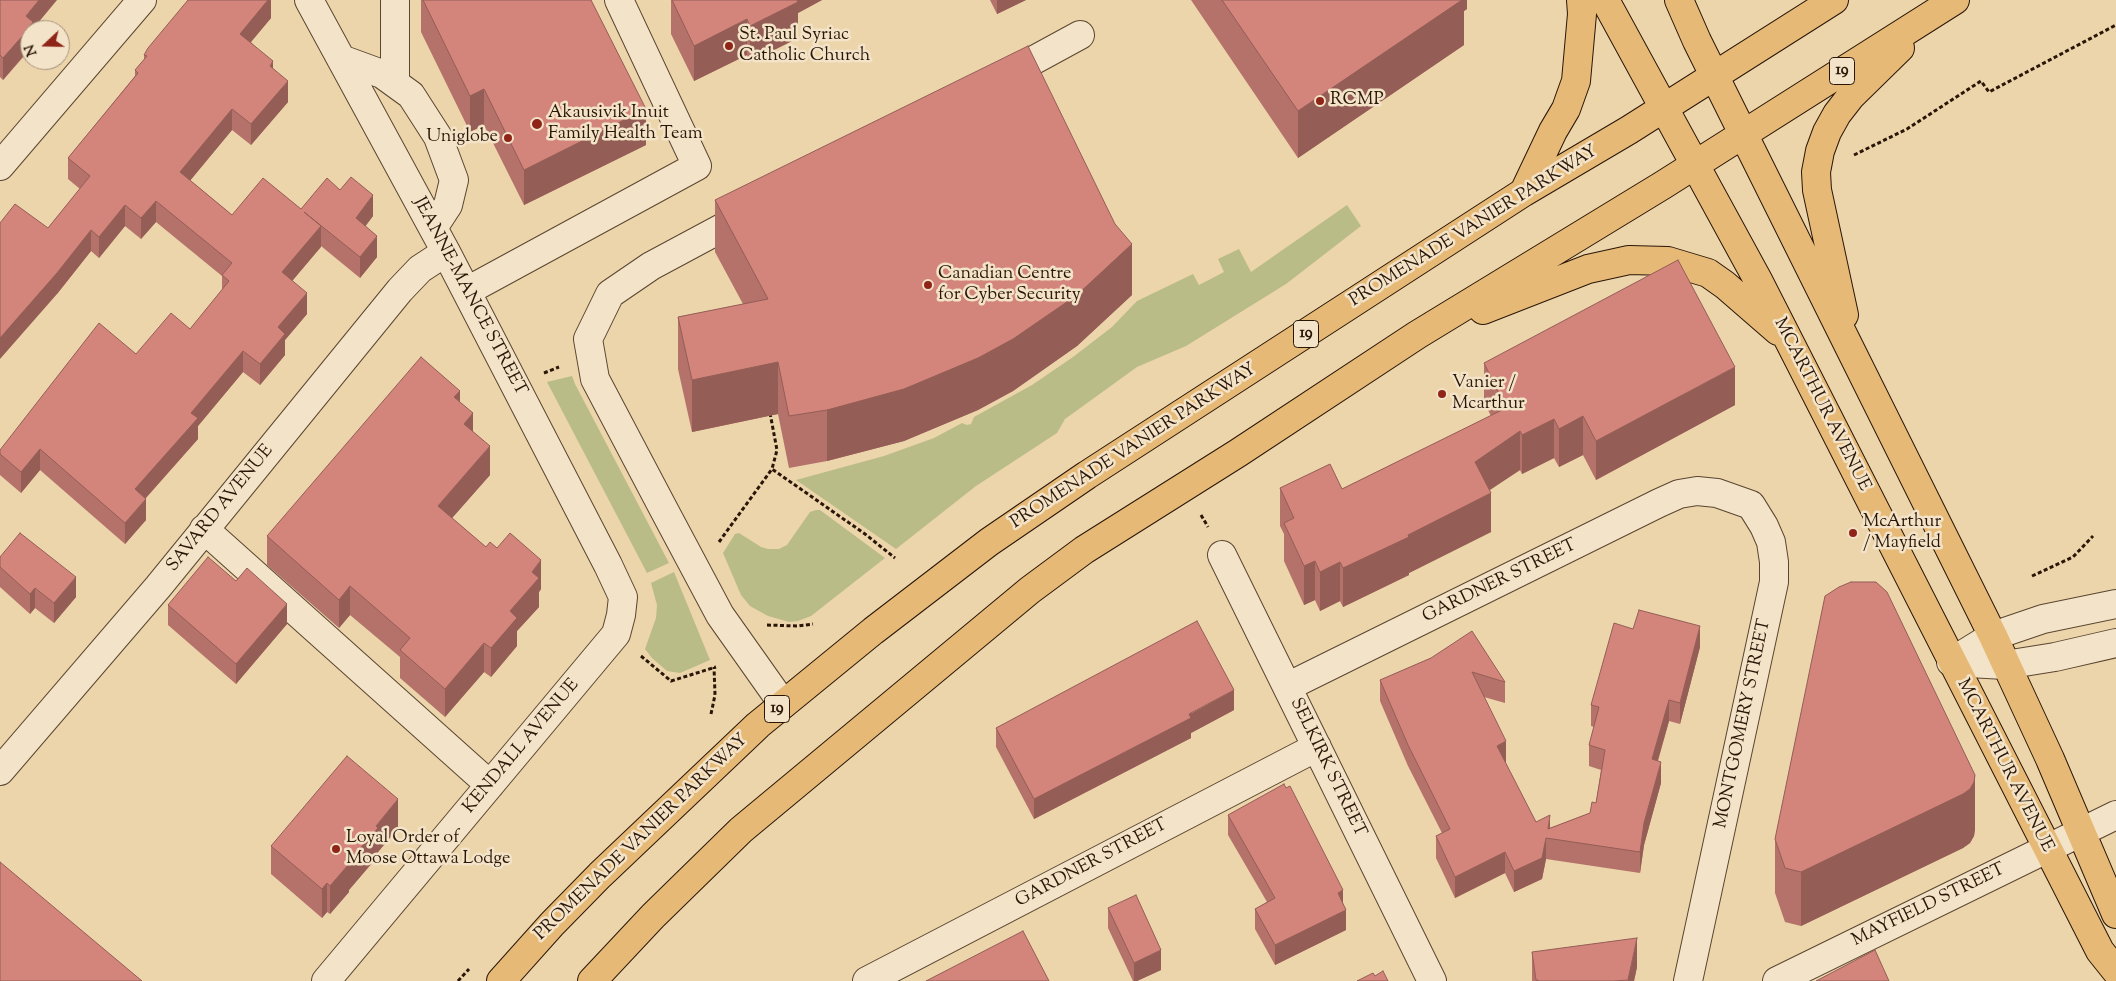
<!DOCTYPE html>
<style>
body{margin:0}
#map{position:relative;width:2116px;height:981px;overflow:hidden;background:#ecd4ab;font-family:"Sorts Mill Goudy",serif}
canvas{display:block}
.north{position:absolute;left:20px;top:20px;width:50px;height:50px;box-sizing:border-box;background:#f3e3c8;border:1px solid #a3917b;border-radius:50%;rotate:249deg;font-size:14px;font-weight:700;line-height:20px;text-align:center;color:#2a1607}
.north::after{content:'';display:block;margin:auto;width:18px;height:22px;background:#8f2418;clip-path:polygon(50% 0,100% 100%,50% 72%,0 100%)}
</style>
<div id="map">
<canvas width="2116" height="981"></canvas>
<div class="north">N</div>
</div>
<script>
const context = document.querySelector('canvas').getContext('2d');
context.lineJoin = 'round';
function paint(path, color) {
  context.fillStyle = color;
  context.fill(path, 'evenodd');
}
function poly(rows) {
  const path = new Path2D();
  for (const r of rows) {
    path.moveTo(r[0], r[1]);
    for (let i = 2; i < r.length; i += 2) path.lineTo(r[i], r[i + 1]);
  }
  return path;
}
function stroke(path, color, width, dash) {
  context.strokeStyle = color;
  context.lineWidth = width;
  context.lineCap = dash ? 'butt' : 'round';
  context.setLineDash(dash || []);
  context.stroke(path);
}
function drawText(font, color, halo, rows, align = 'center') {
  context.font = font + ' "Sorts Mill Goudy",serif';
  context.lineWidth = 5;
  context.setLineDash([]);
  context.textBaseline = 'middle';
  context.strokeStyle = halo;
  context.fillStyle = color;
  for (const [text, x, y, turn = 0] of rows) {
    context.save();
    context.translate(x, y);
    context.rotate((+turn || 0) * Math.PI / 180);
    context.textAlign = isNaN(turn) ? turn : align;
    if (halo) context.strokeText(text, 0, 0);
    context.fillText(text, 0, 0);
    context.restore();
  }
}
const green = poly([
 [1347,205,1361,226,1286,284,1186,346,1137,367,1065,419,1057,433,976,486,896,549,796,480,884,456,934,438,962,423,967,425,971,424,974,417,1032,385,1073,357,1112,327,1137,301,1193,274,1199,285,1224,272,1218,259,1239,249,1251,272],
 [572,376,575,384,669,563,647,573,547,382],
 [816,510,820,510,885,558,811,616,798,621,789,622,768,616,750,606,741,595,723,553,735,534,739,533,761,547,768,549,779,549,787,545,810,512],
 [674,572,710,660,680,673,667,671,652,658,645,649,656,618,657,605,651,583]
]);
const path = poly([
 [1854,155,1907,129,1981,81,1989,92,2116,25],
 [544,373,559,367],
 [770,413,777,450,772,469],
 [1201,515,1208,527],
 [719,542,772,469,865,534,895,558],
 [2032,576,2073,557,2093,536],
 [767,625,798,626,813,624],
 [641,656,671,681,716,667],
 [711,714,715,695,714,667],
 [458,981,469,969]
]);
const minor = poly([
 [309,0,446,252,608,565,623,597,621,615,616,634,326,981],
 [395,0,395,83],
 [341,59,382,74,411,95,438,137,454,180,448,205,433,228],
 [1001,78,1080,35],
 [0,166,142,0],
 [748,214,651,266,610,294,588,339,595,379,663,508,720,615,783,704],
 [467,291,697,166,619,0],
 [204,529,490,785],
 [1222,555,1432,981],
 [1951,662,1993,636,2043,619,2116,604],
 [1951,662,2005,665,2055,657,2116,643],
 [1287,687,1659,503,1679,494,1697,491,1717,493,1751,505,1764,526,1771,542,1774,562,1774,582,1688,981],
 [0,771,158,587,400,290,420,269,446,252],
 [867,981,1317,747],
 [1777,981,2116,815]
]);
const major = poly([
 [1605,0,1759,282,2100,951,2116,971],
 [1679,0,1697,41,1993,636,2050,759,2116,914],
 [1524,192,1553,131,1566,109,1576,81,1582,14,1581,0],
 [1483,310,1588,269,1629,260,1668,261,1708,273,1725,285,1778,331],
 [1844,315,1817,190,1816,172,1820,151,1827,132,1837,114,1851,96,1900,48],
 [501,981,552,924,600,875,758,725,873,631,989,542,1087,475,1524,192,1629,130,1834,0],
 [592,981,653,916,741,830,1030,590,1084,550,1238,453,1417,335,1663,185,1955,0]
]);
const wall = poly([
 [0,0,33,29,26,54,3,80,0,77],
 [271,0,271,18,251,42,273,69,288,102,251,145,232,130,190,180,232,215,301,209,340,190,373,216,365,226,377,257,360,278,321,246,292,281,307,314,285,340,285,355,260,385,243,372,198,426,198,439,146,498,146,520,125,544,40,470,21,493,0,475,0,450,136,354,190,329,222,290,222,276,156,222,141,239,125,226,99,258,91,251,57,294,48,228,80,189,68,179,68,158,135,76,135,70,144,60,144,55],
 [421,0,591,0,646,145,524,205,484,125,470,132,421,32],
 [671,0,822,0,798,13,798,38,750,62,747,55,694,81,671,34],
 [990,0,1026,0,997,14],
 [1191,0,1467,0,1467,9,1464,11,1464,45,1298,158],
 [715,200,1132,295,1077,346,1013,391,978,410,904,441,827,461,789,468,778,414,692,432,678,369,678,317,743,304,715,252],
 [1484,363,1735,405,1596,480,1583,455,1559,467,1554,458,1522,474,1520,470,1489,490,1491,532,1409,573,1409,575,1343,607,1340,601,1320,611,1315,600,1304,605,1284,561,1284,534,1280,526,1280,488,1342,489,1491,416,1484,402],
 [460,403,490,475,452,518,486,547,541,589,539,592,539,607,517,631,517,646,491,677,484,672,445,717,400,678,400,657,350,615,339,628,267,565,267,536],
 [0,557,76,597,54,623,35,608,30,614,0,587],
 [168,605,287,624,236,684,168,625],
 [1633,629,1700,647,1680,724,1669,721,1658,761,1661,783,1644,845,1640,873,1546,859,1542,879,1514,892,1505,873,1455,898,1436,858,1436,836,1442,833,1408,766,1380,701,1380,680,1431,658,1505,682,1505,703,1484,697,1506,762,1505,762,1536,822,1550,828,1590,813,1596,803,1601,770,1589,766,1589,745,1594,727,1591,726,1591,705],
 [1234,710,1191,733,1191,738,1034,819,996,747,996,728],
 [1228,815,1343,904,1346,930,1275,965,1255,929,1255,909,1267,902,1228,835],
 [398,828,378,852,378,856,349,890,349,892,330,914,327,912,322,918,271,874,271,846],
 [1975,829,1974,836,1970,843,1963,848,1801,926,1785,922,1775,893,1775,839],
 [1108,908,1161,970,1137,981,1133,981,1108,928],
 [1532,952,1637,967,1634,981,1532,981]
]);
const shadedWall = poly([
 [39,0,57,0,33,29,33,30,30,30,30,48,3,80,3,58,26,16],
 [268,0,271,0,271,18,240,55,240,34],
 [789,0,822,0,798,13,798,38,750,62,750,26],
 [997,0,1026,0,997,14],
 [1448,0,1467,0,1467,9,1464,11,1464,45,1298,158,1298,111],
 [747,19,747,55,694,81,694,46],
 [273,61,273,82,270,66],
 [288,81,288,102,251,145,251,124],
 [484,89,484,125,470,132,470,96],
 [232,109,232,130,180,193,180,172],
 [646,109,646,145,524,205,524,170],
 [373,195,373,216,356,239,356,218],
 [156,201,156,222,141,239,141,218],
 [125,205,125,226,99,258,99,237],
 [321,226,321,247,282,293,282,272],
 [91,230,91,251,57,294,0,359,0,338],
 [377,236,377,257,360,278,360,257],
 [1132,244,1132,295,1077,346,1013,391,978,410,904,441,827,461,827,410],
 [307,293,307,314,285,340,285,355,260,385,260,364,278,327],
 [243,351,243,372,198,426,198,439,135,510,135,489,191,413],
 [778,362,778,414,692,432,692,380],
 [1735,367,1735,405,1596,480,1596,441],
 [460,391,460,419,454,397],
 [473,413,473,442,464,424],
 [1583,416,1583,455,1559,467,1559,429],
 [1554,419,1554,458,1522,474,1522,435],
 [1520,431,1520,470,1475,500,1475,462],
 [490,446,490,475,438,534,438,506],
 [40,449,40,470,21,493,21,472],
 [1491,493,1491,532,1409,573,1409,575,1343,607,1343,568],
 [146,499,146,520,125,544,125,523],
 [541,560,541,589,539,592,539,607,517,631,517,646,491,677,491,648,510,611,532,572],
 [1315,561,1315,600,1304,605,1304,566],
 [1340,562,1340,601,1320,611,1320,572],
 [76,577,76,597,54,623,54,603],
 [350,586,350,615,339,628,339,600],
 [35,588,35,608,30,614,30,594],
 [287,604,287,624,236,684,236,664],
 [1700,626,1700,647,1680,724,1680,703],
 [484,643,484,672,445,717,445,689],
 [1234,690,1234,710,1191,733,1191,738,1034,819,1034,799],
 [1669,700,1669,721,1652,780,1652,759],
 [1506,741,1506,762,1497,767,1497,746],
 [1661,762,1661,783,1644,845,1640,873,1640,852,1644,823],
 [1975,775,1975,829,1974,836,1970,843,1963,848,1801,926,1801,872],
 [398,799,398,828,378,852,378,856,349,890,349,892,330,914,330,886,376,826],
 [1550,815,1550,837,1548,829],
 [1546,838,1546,859,1542,879,1514,892,1514,871],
 [1505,852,1505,873,1455,898,1455,877],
 [327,883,327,912,322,918,322,889],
 [1343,890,1343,910,1338,893],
 [1346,910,1346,930,1275,965,1275,945],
 [1637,938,1637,967,1634,981,1628,981],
 [1161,950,1161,970,1137,981,1134,981,1134,963]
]);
const building = poly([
 [0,0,39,0,26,16,33,22,26,32,3,58,0,55,0,0],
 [188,0,268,0,240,34,273,61,270,66,288,81,251,124,232,109,180,172,232,215,263,178,301,209,327,178,340,190,351,177,373,195,356,218,377,236,360,257,304,212,321,226,282,272,307,293,278,327,285,334,260,364,243,351,191,413,198,418,135,489,146,499,125,523,40,449,21,472,0,454,0,450,99,323,136,354,171,313,190,329,229,281,222,275,232,263,156,201,141,218,125,205,99,237,91,230,57,273,0,338,0,223,15,204,48,228,90,176,68,158,138,73,135,70,147,56,144,55,148,48,188,0],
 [423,0,591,0,646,109,524,170,484,89,470,96,423,0],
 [672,0,797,0,798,2,750,26,747,19,694,46,672,0],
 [1222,0,1462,0,1298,111,1222,0],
 [1028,46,1115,224,1132,244,1077,295,1013,339,978,358,904,389,827,410,789,416,778,362,692,380,678,317,768,299,715,200,1028,46],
 [1678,260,1735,367,1596,441,1583,416,1559,429,1554,419,1522,435,1520,431,1475,462,1491,493,1408,535,1409,537,1343,568,1340,562,1320,572,1315,561,1304,566,1284,523,1294,518,1280,488,1330,464,1342,489,1506,408,1484,363,1678,260],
 [421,357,460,391,454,397,473,413,464,424,490,446,438,506,486,547,490,542,497,548,510,533,541,560,532,572,539,578,510,611,517,618,491,648,484,643,445,689,400,650,410,638,350,586,339,600,267,536,421,357],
 [20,533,76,577,54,603,35,588,30,594,0,567,0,557,20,533],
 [208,557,236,581,247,568,287,604,236,664,168,605,208,557],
 [1851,582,1876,582,1887,592,1975,775,1974,782,1970,789,1963,794,1801,872,1785,868,1775,839,1825,596,1839,587,1851,582],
 [1639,610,1700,626,1680,703,1669,700,1652,759,1661,762,1644,823,1640,852,1546,838,1542,858,1514,871,1505,852,1455,877,1436,836,1450,829,1408,745,1380,680,1431,658,1472,631,1505,682,1472,672,1506,741,1497,746,1536,822,1550,815,1548,829,1590,813,1592,802,1596,803,1605,750,1589,745,1599,707,1591,705,1614,623,1633,629,1639,610],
 [1197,621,1234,690,1189,714,1191,718,1034,799,996,728,1197,621],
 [347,756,398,799,376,826,378,828,347,863,349,864,330,886,327,883,322,889,271,846,347,756],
 [1284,784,1286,788,1290,786,1343,890,1338,893,1346,910,1275,945,1255,909,1275,898,1228,815,1284,784],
 [0,862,142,981,0,981,0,862],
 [1136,895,1161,950,1134,963,1108,908,1136,895],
 [1023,931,1049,981,926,981,1023,931],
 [1637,938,1628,980,1614,981,1538,981,1538,980,1536,980,1532,952,1637,938],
 [1875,950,1889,981,1816,981,1875,950],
 [1383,971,1388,981,1357,981,1373,973,1375,976,1383,971]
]);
const markers = [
 [729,46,5,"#8f2418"],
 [1320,101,5,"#8f2418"],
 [537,124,6,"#8f2418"],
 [508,138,5,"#8f2418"],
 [928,285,5,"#8f2418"],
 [1442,394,5,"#8f2418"],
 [1853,533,5,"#8f2418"],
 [336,849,5,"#8f2418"]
];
const shields = [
 [1842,71,25],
 [1306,334,25],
 [777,709,25]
];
const shieldNames = [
 ["19",1842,71],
 ["19",1306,334],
 ["19",777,709]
];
const poiNames = [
 ["St. Paul Syriac",739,36],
 ["Catholic Church",739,57],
 ["RCMP",1330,101],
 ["Akausivik Inuit",548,114],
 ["Family Health Team",548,135],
 ["Uniglobe",498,138,"right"],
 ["Canadian Centre",938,275],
 ["for Cyber Security",938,296],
 ["Vanier /",1452,384],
 ["Mcarthur",1452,405],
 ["McArthur",1863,523],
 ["/ Mayfield",1863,544],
 ["Loyal Order of",346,839],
 ["Moose Ottawa Lodge",346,860]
];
const streetNames = [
 ["PROMENADE VANIER PARKWAY",1474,227,-32],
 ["JEANNE-MANCE STREET",469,297,62],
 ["MCARTHUR AVENUE",1821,405,63],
 ["PROMENADE VANIER PARKWAY",1134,447,-33],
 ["SAVARD AVENUE",221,509,-51],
 ["GARDNER STREET",1500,582,-26],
 ["MONTGOMERY STREET",1744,724,-78],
 ["KENDALL AVENUE",522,747,-50],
 ["MCARTHUR AVENUE",2004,766,63],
 ["SELKIRK STREET",1327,768,64],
 ["PROMENADE VANIER PARKWAY",642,838,-44],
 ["GARDNER STREET",1092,864,-28],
 ["MAYFIELD STREET",1929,906,-26]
];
paint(green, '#babc87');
stroke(minor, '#5a4630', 30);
stroke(major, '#2a1607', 30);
stroke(path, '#2a1607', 3, [4, 2.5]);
stroke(minor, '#f3e3c8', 28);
stroke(major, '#e6ba76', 28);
paint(wall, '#b5726a');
paint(shadedWall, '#945d56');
paint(building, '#d3857b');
stroke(building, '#945d56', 1);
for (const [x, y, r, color] of markers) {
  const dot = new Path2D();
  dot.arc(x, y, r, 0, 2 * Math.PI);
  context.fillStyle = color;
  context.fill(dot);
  stroke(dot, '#f3e3c8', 2);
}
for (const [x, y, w] of shields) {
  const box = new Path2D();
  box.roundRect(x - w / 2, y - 13.5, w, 27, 4);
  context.fillStyle = '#f3e3c8';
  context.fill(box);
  stroke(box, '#2a1607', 1);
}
drawText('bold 16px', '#2a1607', null, shieldNames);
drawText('18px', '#2a1607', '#f3e3c8', poiNames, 'left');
drawText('18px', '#2a1607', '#f3e3c8', streetNames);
</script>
